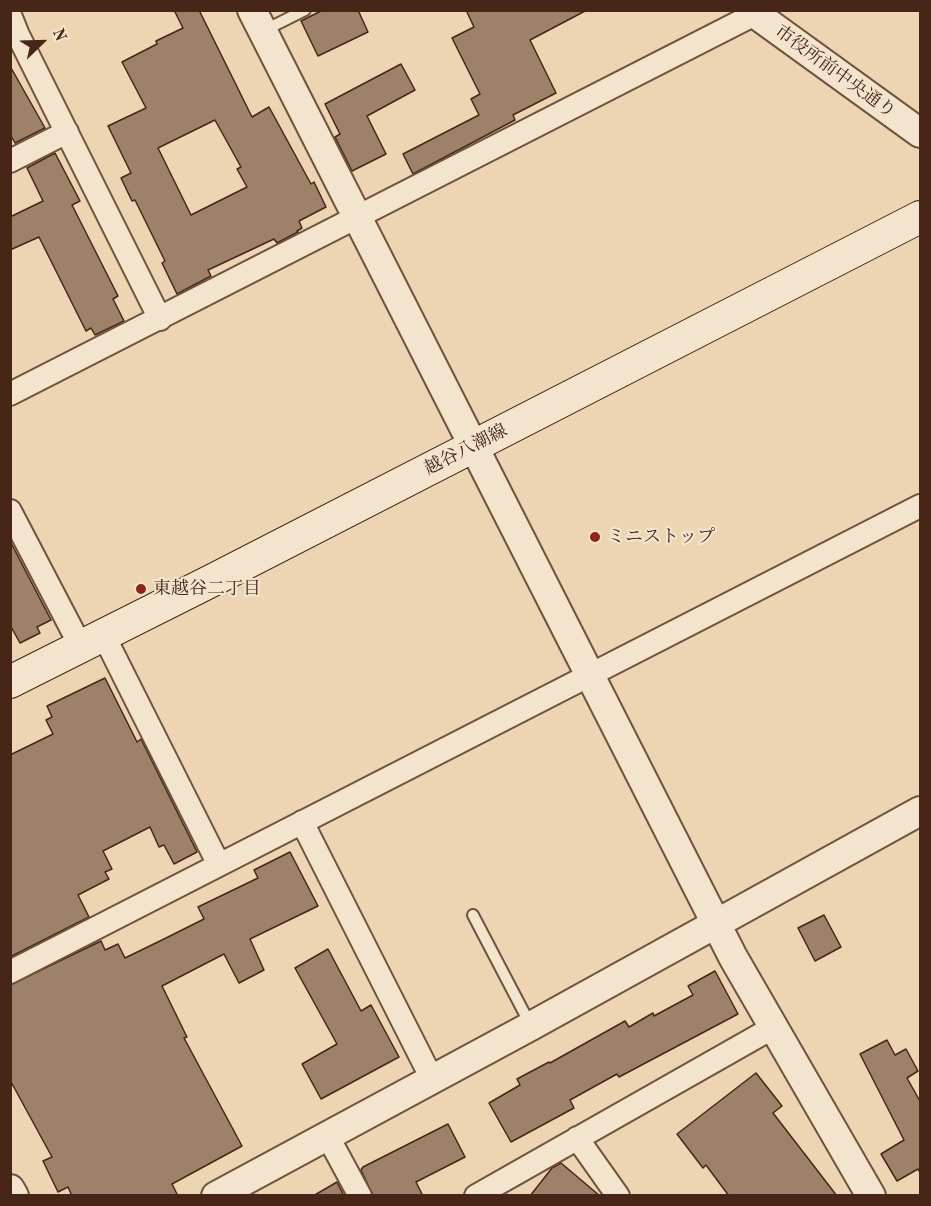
<!DOCTYPE html>
<meta charset="utf-8">
<style>
body{margin:0}
#map{position:relative;width:931px;height:1206px;overflow:hidden;background:#edd5b3;font-family:"Old Standard TT",serif}
canvas{display:block}
.frame{position:absolute;inset:0;border:12px solid #472617;pointer-events:none}
.north{position:absolute;left:12px;top:12px;width:60px;height:60px;-webkit-text-stroke:4px #f3e4ce;paint-order:stroke;rotate:67deg;font-size:16px;font-weight:700;line-height:24px;text-align:center;color:#472617}
.north::after{content:'';display:block;margin:auto;width:21px;height:27px;background:#472617;clip-path:polygon(50% 0,100% 100%,50% 72%,0 100%)}
</style>
<div id="map">
<canvas width="931" height="1206"></canvas>
<div class="frame"></div>
<div class="north">N</div>
</div>
<script>
const context = document.querySelector('canvas').getContext('2d');
context.lineJoin = 'round';
function paint(path, color) {
  context.fillStyle = color;
  context.fill(path, 'evenodd');
}
function poly(rows) {
  const path = new Path2D();
  for (const r of rows) {
    path.moveTo(r[0], r[1]);
    for (let i = 2; i < r.length; i += 2) path.lineTo(r[i], r[i + 1]);
  }
  return path;
}
function stroke(path, color, width, dash) {
  context.strokeStyle = color;
  context.lineWidth = width;
  context.lineCap = dash ? 'butt' : 'round';
  context.setLineDash(dash || []);
  context.stroke(path);
}
function drawText(font, color, halo, rows, align = 'center') {
  context.font = font + ' "Old Standard TT","Noto Serif JP",serif';
  context.lineWidth = 4.5;
  context.setLineDash([]);
  context.textBaseline = 'middle';
  context.strokeStyle = halo;
  context.fillStyle = color;
  for (const [text, x, y, turn = 0] of rows) {
    context.save();
    context.translate(x, y);
    context.rotate((+turn || 0) * Math.PI / 180);
    context.textAlign = isNaN(turn) ? turn : align;
    if (halo) context.strokeText(text, 0, 0);
    context.fillText(text, 0, 0);
    context.restore();
  }
}
const building = poly([
 [174,10,199,10,252,117,269,107,311,184,314,182,326,207,299,221,302,228,297,231,298,232,277,243,274,239,208,270,211,276,177,294,162,263,165,261,135,200,132,201,121,178,131,173,108,126,146,108,122,62,157,44,156,41,183,28,174,10],
 [215,120,241,167,237,169,247,187,191,215,158,148,215,120],
 [323,10,358,10,368,32,318,56,301,21,323,10],
 [466,10,587,10,530,40,556,93,513,115,515,120,413,174,403,154,479,115,471,99,480,94,452,38,474,27,466,10],
 [401,64,415,90,367,116,386,154,352,171,335,137,340,134,325,104,401,64],
 [10,66,45,128,15,143,10,134,10,66],
 [55,153,80,201,72,205,118,296,113,299,124,321,95,335,91,328,86,331,39,237,10,250,10,217,43,201,27,168,55,153],
 [10,541,51,620,37,627,40,633,20,643,10,625,10,541],
 [105,678,137,742,141,739,197,852,174,864,164,845,159,847,150,827,103,851,112,869,105,872,109,879,78,895,89,917,10,957,10,755,53,734,46,720,52,717,47,706,105,678],
 [290,852,318,906,250,939,264,970,239,983,224,954,162,986,187,1037,184,1038,242,1146,172,1184,178,1196,72,1196,68,1187,58,1192,43,1161,52,1157,10,1080,10,985,101,941,105,950,118,944,125,958,164,939,204,919,198,907,258,878,254,870,290,852],
 [824,915,841,947,815,961,798,928,824,915],
 [328,949,361,1011,371,1005,399,1057,321,1099,302,1064,337,1044,295,968,328,949],
 [715,971,738,1014,619,1077,617,1074,570,1100,574,1108,511,1142,489,1103,520,1085,517,1079,549,1062,550,1063,625,1021,629,1027,653,1013,654,1016,693,995,688,986,715,971],
 [887,1040,895,1055,906,1049,918,1071,907,1078,921,1103,921,1174,918,1169,897,1181,881,1154,904,1140,860,1054,887,1040],
 [756,1073,782,1106,773,1113,837,1196,729,1196,706,1165,703,1168,677,1134,756,1073],
 [448,1124,465,1157,416,1182,423,1196,373,1196,361,1170,363,1167,448,1124],
 [561,1163,600,1196,530,1196,552,1168,561,1163],
 [337,1182,344,1196,313,1196,337,1182]
]);
const service = poly([
 [265,30,305,10],
 [473,915,531,1026]
]);
const minor = poly([
 [10,15,18,35,160,319],
 [10,161,67,132],
 [10,394,763,10],
 [10,511,81,647],
 [104,636,219,865],
 [302,822,432,1079],
 [10,972,920,506],
 [327,1135,360,1196],
 [577,1138,618,1196],
 [476,1196,774,1027]
]);
const tertiary = poly([
 [252,10,733,957,871,1196],
 [750,10,920,133],
 [10,1189,14,1196],
 [216,1196,531,1026,920,811]
]);
const secondary = poly([
 [10,682,211,581,920,217]
]);
const markers = [
 [595,537,6,"#8f2418"],
 [141,589,6,"#8f2418"]
];
const streetNames = [
 ["市役所前中央通り",835,72,36],
 ["越谷八潮線",466,450,-27]
];
const poiNames = [
 ["ミニストップ",607,537],
 ["東越谷二丁目",153,589]
];
paint(building, '#9d8168');
stroke(building, '#472617', 1.5);
stroke(service, '#70523e', 14);
stroke(minor, '#70523e', 26);
stroke(tertiary, '#70523e', 32);
stroke(secondary, '#472617', 34);
stroke(service, '#f3e4ce', 10);
stroke(minor, '#f3e4ce', 22);
stroke(tertiary, '#f3e4ce', 28);
stroke(secondary, '#f3e4ce', 32);
for (const [x, y, r, color] of markers) {
  const dot = new Path2D();
  dot.arc(x, y, r, 0, 2 * Math.PI);
  context.fillStyle = color;
  context.fill(dot);
  stroke(dot, '#f3e4ce', 2);
}
drawText('18px', '#472617', '#f3e4ce', streetNames);
drawText('18px', '#472617', '#f3e4ce', poiNames, 'left');
</script>
